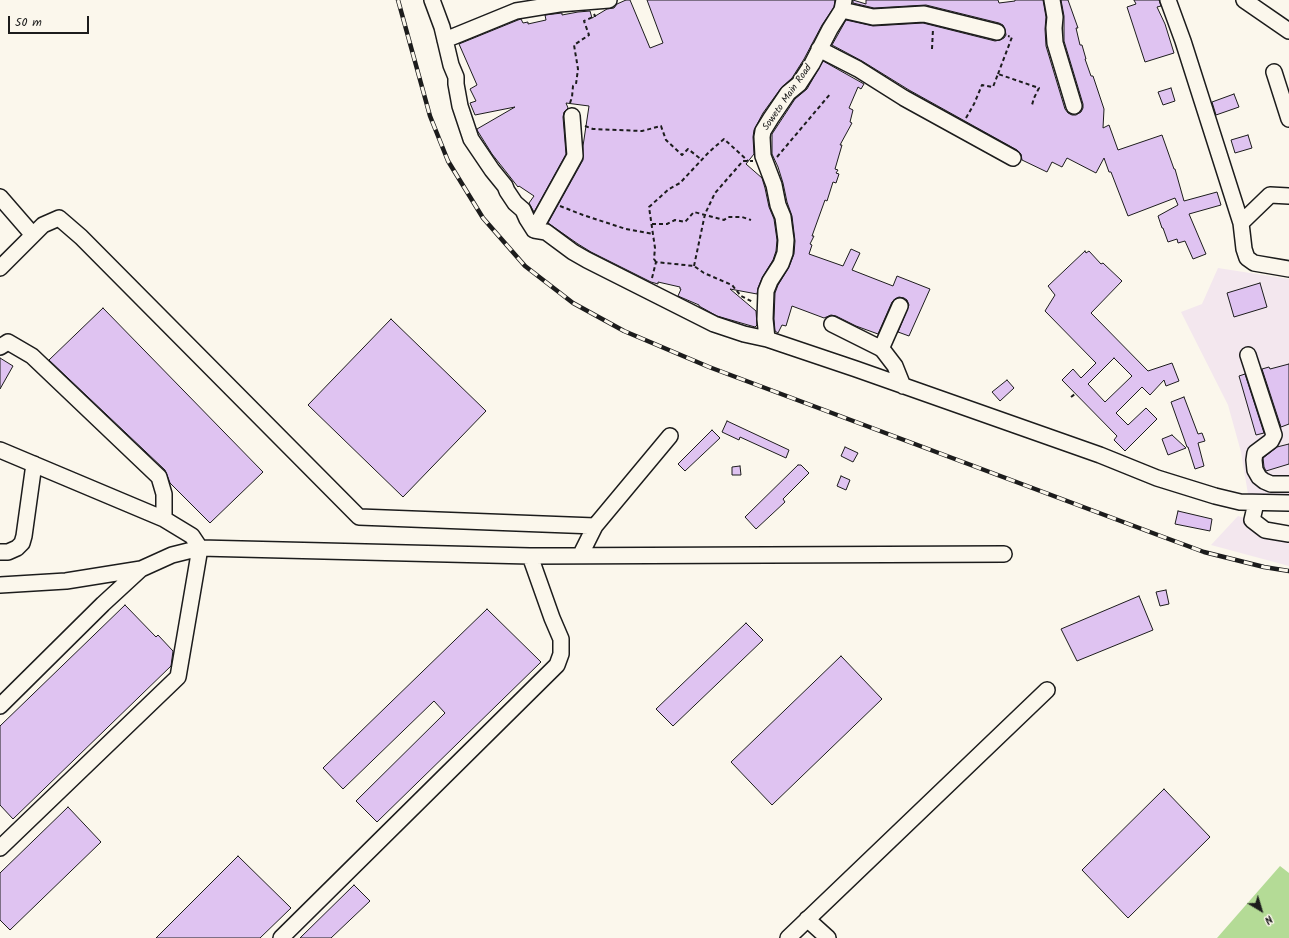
<!DOCTYPE html>
<style>
body{margin:0}
#map{position:relative;width:1289px;height:938px;overflow:hidden;background:#fbf7ec;font-family:Kalam,sans-serif}
canvas{display:block}
.north{position:absolute;left:1241px;top:890px;width:40px;height:40px;-webkit-text-stroke:3px #fbf7ec;paint-order:stroke;rotate:142deg;font-size:11px;font-weight:700;line-height:16px;text-align:center;color:#1c1c1c}
.north::after{content:'';display:block;margin:auto;width:14px;height:18px;background:#1c1c1c;clip-path:polygon(50% 0,100% 100%,50% 72%,0 100%)}
.scale{position:absolute;left:8px;top:16px;width:81px;height:18px;box-sizing:border-box;border:2px solid #1c1c1c;border-top:0;padding-left:5px;font-size:12px;line-height:14px;white-space:nowrap;color:#1c1c1c;-webkit-text-stroke:3px #fbf7ec;paint-order:stroke}
</style>
<div id="map">
<canvas width="1289" height="938"></canvas>
<div class="north">N</div>
<div class="scale">50 m</div>
</div>
<script>
const context = document.querySelector('canvas').getContext('2d');
context.lineJoin = 'round';
function paint(path, color) {
  context.fillStyle = color;
  context.fill(path, 'evenodd');
}
function poly(rows) {
  const path = new Path2D();
  for (const r of rows) {
    path.moveTo(r[0], r[1]);
    for (let i = 2; i < r.length; i += 2) path.lineTo(r[i], r[i + 1]);
  }
  return path;
}
function stroke(path, color, width, dash) {
  context.strokeStyle = color;
  context.lineWidth = width;
  context.lineCap = dash ? 'butt' : 'round';
  context.setLineDash(dash || []);
  context.stroke(path);
}
function drawText(font, color, halo, rows, align = 'center') {
  context.font = font + ' Kalam,sans-serif';
  context.lineWidth = 3.5;
  context.setLineDash([]);
  context.textBaseline = 'middle';
  context.strokeStyle = halo;
  context.fillStyle = color;
  for (const [text, x, y, turn = 0] of rows) {
    context.save();
    context.translate(x, y);
    context.rotate((+turn || 0) * Math.PI / 180);
    context.textAlign = isNaN(turn) ? turn : align;
    if (halo) context.strokeText(text, 0, 0);
    context.fillText(text, 0, 0);
    context.restore();
  }
}
const built = poly([
 [1218,268,1289,279,1289,501,1248,494,1241,452,1228,405,1181,312,1202,304],
 [1238,516,1252,520,1289,526,1289,566,1211,545]
]);
const green = poly([
 [1280,866,1289,873,1289,938,1217,938]
]);
const building = poly([
 [626,0,630,0,650,48,663,43,647,0,835,0,834,7,822,25,804,59,792,78,781,88,763,113,754,130,753,137,754,154,746,164,762,178,765,188,769,207,774,219,777,240,776,251,773,260,762,278,758,288,757,294,730,289,756,311,757,325,755,327,717,316,699,306,699,305,678,296,681,289,680,289,680,287,658,282,658,284,651,282,591,252,578,244,548,223,583,160,583,146,589,106,566,103,568,108,564,112,563,117,566,154,534,212,529,203,534,196,519,186,518,187,492,154,477,130,477,129,515,107,475,115,470,103,476,101,470,89,477,85,459,44,518,20,521,19,523,23,528,22,528,24,546,20,545,15,562,13,562,15,578,12,590,11,592,18,607,9,614,8,617,4,626,0],
 [853,0,866,4,866,0,998,0,999,3,1015,1,1015,0,1043,0,1046,17,1045,29,1046,46,1065,109,1068,113,1072,115,1076,115,1081,112,1083,108,1083,104,1064,41,1064,16,1061,0,1068,0,1078,28,1076,28,1080,45,1082,45,1086,59,1085,59,1091,76,1093,76,1104,109,1103,128,1109,125,1118,150,1162,135,1174,169,1175,169,1184,201,1217,192,1221,205,1189,214,1206,254,1193,259,1185,241,1178,243,1177,239,1168,242,1163,228,1162,228,1158,216,1178,205,1175,198,1128,216,1111,172,1109,172,1104,158,1096,173,1067,158,1062,167,1052,162,1047,172,1022,160,1021,154,1017,150,909,90,862,61,832,45,846,20,873,26,923,23,995,41,1000,40,1004,38,1006,35,1005,29,1003,25,999,23,926,5,874,8,853,3,853,0],
 [1134,0,1159,0,1161,6,1157,7,1165,24,1174,53,1145,62,1127,7,1136,4,1134,0],
 [823,61,864,84,861,89,858,87,849,108,853,110,850,122,852,123,840,145,842,145,835,169,838,170,836,173,839,174,836,183,833,182,827,201,825,200,812,236,814,236,810,244,812,245,809,254,843,266,851,249,860,253,852,270,893,286,897,276,930,289,909,336,898,332,909,305,907,300,904,298,899,297,895,299,892,302,878,334,856,326,836,316,831,315,824,318,792,306,786,326,782,325,778,333,775,331,774,319,775,293,778,285,789,267,794,254,795,241,792,216,787,202,783,183,778,167,772,154,772,134,795,99,807,89,823,61],
 [1171,88,1175,101,1163,105,1158,92,1171,88],
 [1234,94,1239,107,1216,115,1212,102,1234,94],
 [1248,135,1252,148,1235,153,1231,140,1248,135],
 [1085,251,1086,253,1089,251,1101,264,1103,263,1122,281,1091,313,1148,371,1172,363,1179,381,1166,386,1164,380,1150,395,1142,387,1116,413,1128,425,1146,408,1157,419,1125,451,1114,440,1117,436,1062,380,1073,369,1081,378,1096,363,1045,311,1055,295,1048,286,1085,251],
 [1114,358,1132,376,1105,402,1088,384,1114,358],
 [1260,283,1267,307,1234,317,1227,293,1260,283],
 [103,308,263,472,210,523,170,483,165,470,49,360,103,308],
 [391,319,486,411,403,497,308,405,391,319],
 [0,358,13,366,0,389,0,358],
 [1289,364,1289,424,1281,427,1262,369,1269,367,1270,369,1289,364],
 [1245,374,1264,433,1256,435,1239,376,1245,374],
 [1007,380,1014,388,1000,401,992,392,1007,380],
 [1184,397,1198,434,1202,433,1205,441,1198,443,1204,466,1195,469,1188,447,1187,447,1171,402,1184,397],
 [727,421,789,450,786,458,740,437,739,440,722,432,727,421],
 [712,430,720,438,685,471,678,464,712,430],
 [1172,435,1186,448,1168,455,1162,439,1172,435],
 [1289,444,1289,464,1266,471,1264,467,1263,458,1277,447,1289,444],
 [845,447,858,453,853,462,841,456,845,447],
 [798,465,801,465,809,473,783,499,785,502,756,529,745,517,798,465],
 [740,466,741,475,732,475,732,467,740,466],
 [841,476,850,480,846,490,837,486,841,476],
 [1178,511,1212,519,1210,531,1175,524,1178,511],
 [1166,590,1169,604,1160,606,1156,592,1166,590],
 [1139,596,1153,630,1077,661,1061,629,1139,596],
 [125,605,156,637,158,635,173,651,171,666,13,819,0,805,0,726,125,605],
 [487,609,541,662,377,822,356,801,445,713,434,701,343,789,323,768,487,609],
 [746,623,763,640,673,726,656,709,746,623],
 [841,656,882,699,772,805,731,762,841,656],
 [1164,789,1210,837,1128,918,1082,870,1164,789],
 [68,807,101,842,10,930,0,920,0,873,68,807],
 [238,856,291,908,260,938,156,938,238,856],
 [354,885,370,901,331,938,300,938,354,885]
]);
const path = poly([
 [932,49,933,29],
 [998,74,1012,37,1008,36],
 [570,103,572,97,573,86,576,84,578,69,574,45,589,35,584,21,595,16,594,14],
 [966,118,974,104,982,85,993,87,998,74,1039,88,1034,98,1032,105],
 [585,126,593,129,642,131,661,126,666,140,682,155,688,149,702,160],
 [777,157,831,93],
 [560,206,583,215,626,229,653,234],
 [652,224,667,224,675,220,685,222,694,212,724,220,728,217,742,217,751,220],
 [656,262,654,259,655,248,649,207,669,189,680,183,709,152,724,139,748,161],
 [694,266,705,214,715,193,743,161,753,161],
 [652,278,656,262,694,266,704,273,732,285,741,296,753,302],
 [1071,397,1075,394]
]);
const minor = poly([
 [432,0,442,27,451,65,456,77,456,84,460,106,471,139,492,170,505,186,507,191,515,203,523,210,527,219,534,230,546,232,573,252,587,260,714,324,744,334,767,339,856,369,1100,455,1157,478,1215,496,1240,502,1289,503],
 [1052,0,1055,17,1054,28,1055,43,1074,106],
 [1168,0,1183,41,1241,223,1244,249,1247,258,1254,263,1289,269],
 [1244,0,1289,31],
 [842,10,873,17,924,14,997,32],
 [445,40,516,11,559,4,609,0],
 [819,49,858,69,904,98,1013,158],
 [1274,72,1289,119],
 [0,197,33,235],
 [1241,223,1270,195,1289,196],
 [534,230,575,156,572,116],
 [0,268,43,225,59,218,81,237,359,517,595,526],
 [832,324,882,349,895,366,903,386],
 [767,339,765,319,766,291,770,281,781,264,785,253,786,240,783,217,778,205,774,185,763,156,762,137,763,131,771,118,788,93,799,84,812,64,830,29,842,10,844,0],
 [0,347,8,342,32,356,159,477,164,494,164,519],
 [881,349,900,306],
 [1248,355,1274,435,1271,441,1255,453,1254,460,1255,470,1259,477,1264,481,1271,484,1289,484],
 [0,450,164,519,192,536,200,548,178,677,0,848],
 [1256,503,1252,520,1265,530,1289,534],
 [0,552,8,552,17,548,22,543,24,536,34,464],
 [580,556,595,526,670,436],
 [0,585,66,581,141,569],
 [0,706,103,604,141,569,172,555,200,548,530,556,1004,554],
 [807,919,828,938],
 [281,938,557,665,561,654,561,639,552,618,530,556],
 [788,938,1047,690]
]);
const rail = poly([
 [398,0,430,116,448,161,483,218,525,266,573,303,624,331,709,367,1158,535,1204,552,1264,567,1289,571]
]);
const streetNames = [
 ["Soweto Main Road",788,98,-55]
];
paint(built, '#f3e7ee');
paint(green, '#b4db96');
paint(building, '#dfc3f1');
stroke(building, '#1c1c1c', 1);
stroke(minor, '#1c1c1c', 18);
stroke(path, '#1c1c1c', 2, [4, 3]);
stroke(minor, '#fbf7ec', 15);
stroke(rail, '#1c1c1c', 4.5);
stroke(rail, '#fbf7ec', 3, [9]);
drawText('10px', '#1c1c1c', '#fbf7ec', streetNames);
</script>
